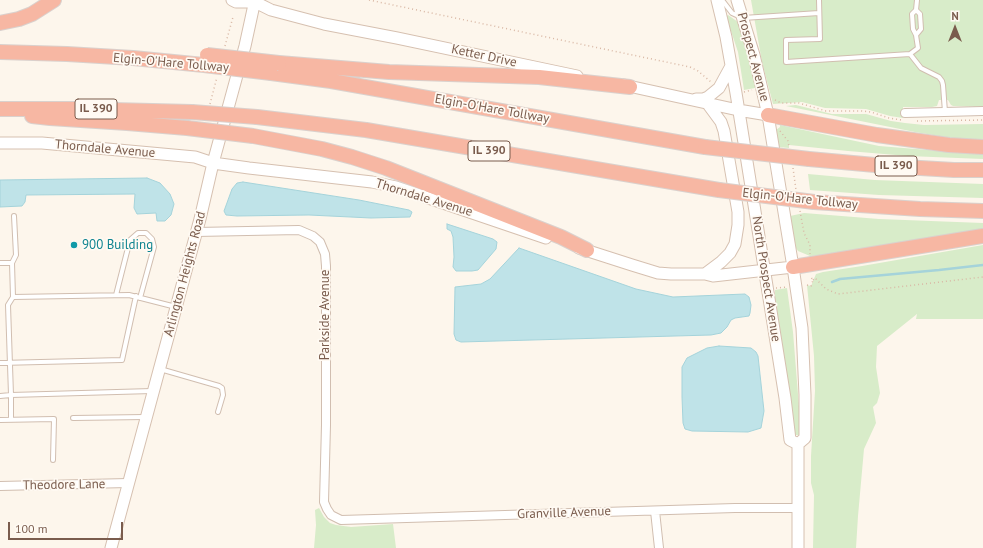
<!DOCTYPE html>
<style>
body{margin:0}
#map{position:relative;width:983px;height:548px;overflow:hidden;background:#fdf6ec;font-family:"PT Sans",sans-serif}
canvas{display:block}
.north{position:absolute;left:935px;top:8px;width:40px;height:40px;-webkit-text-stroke:3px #fffaf3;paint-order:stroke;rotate:0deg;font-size:11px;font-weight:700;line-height:16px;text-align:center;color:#7a5c4d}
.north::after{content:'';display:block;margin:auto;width:14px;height:18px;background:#7a5c4d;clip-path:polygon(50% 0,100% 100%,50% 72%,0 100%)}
.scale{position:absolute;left:8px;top:522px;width:115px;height:18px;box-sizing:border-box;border:2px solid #7a5c4d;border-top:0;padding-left:5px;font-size:12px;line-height:14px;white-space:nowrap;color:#7a5c4d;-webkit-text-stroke:3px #fffaf3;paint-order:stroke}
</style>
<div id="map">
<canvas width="983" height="548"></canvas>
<div class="north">N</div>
<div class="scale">100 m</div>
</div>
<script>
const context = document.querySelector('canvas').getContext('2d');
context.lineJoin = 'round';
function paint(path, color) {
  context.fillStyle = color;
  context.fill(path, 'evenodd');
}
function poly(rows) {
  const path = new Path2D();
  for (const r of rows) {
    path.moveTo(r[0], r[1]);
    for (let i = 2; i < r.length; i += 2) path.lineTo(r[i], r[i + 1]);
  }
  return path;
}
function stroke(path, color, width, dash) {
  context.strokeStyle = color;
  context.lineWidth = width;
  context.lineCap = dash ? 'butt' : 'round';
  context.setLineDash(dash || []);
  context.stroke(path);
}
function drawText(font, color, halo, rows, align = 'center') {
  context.font = font + ' "PT Sans",sans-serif';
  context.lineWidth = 3.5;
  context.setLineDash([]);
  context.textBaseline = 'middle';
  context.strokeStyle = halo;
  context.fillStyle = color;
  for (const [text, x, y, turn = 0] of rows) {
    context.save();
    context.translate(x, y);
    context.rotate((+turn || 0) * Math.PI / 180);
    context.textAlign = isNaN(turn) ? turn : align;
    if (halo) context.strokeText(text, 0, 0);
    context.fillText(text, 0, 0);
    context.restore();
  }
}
const green = poly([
 [751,0,983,0,983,107,953,106,951,105,948,100,939,100,937,106,932,107,903,107,903,118,890,116,866,109,825,108,802,102,773,104,762,62],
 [728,15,738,22,749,56,755,80,755,88,744,90,738,52,726,16],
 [796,105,832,114,866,114,891,121,905,123,924,125,983,124,983,140,952,138,915,132,786,106],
 [780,125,879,146,953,152,983,153,983,159,908,156,848,151,789,145,789,148,779,147,776,130,780,127],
 [808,174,875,180,983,184,983,198,879,195,810,190],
 [804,213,879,219,983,223,983,231,828,255,810,256,798,251,796,248,790,216],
 [983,245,983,319,916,319,917,314,877,346,876,367,880,393,877,403,873,407,876,423,864,449,858,516,856,548,813,548,814,495,811,483,811,456,815,391,814,356,807,285,811,286,816,274,823,272,862,266],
 [787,288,793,332,800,419,800,435,795,435,775,300,775,290],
 [319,508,324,517,330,523,336,525,351,527,393,524,396,548,314,548,316,525,315,510]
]);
const water = poly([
 [147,178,160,183,170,194,174,204,171,215,165,221,157,221,156,213,137,214,134,208,135,194,26,195,25,202,22,206,0,207,0,180,147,178],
 [243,182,359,200,409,210,412,212,410,217,371,218,309,215,237,216,226,215,224,211,232,189,237,183,243,182],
 [447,224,493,239,497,242,496,249,478,270,472,271,456,271,453,267,454,257,453,237,451,231,447,229,447,224],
 [519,248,636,289,673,297,745,294,749,297,751,305,750,313,749,316,735,318,731,320,727,327,721,333,711,335,461,342,456,340,454,334,455,287,481,284,490,279,519,248],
 [719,346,751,348,756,352,758,356,764,411,761,428,748,432,692,431,685,429,683,423,682,397,682,367,687,358,707,348,719,346]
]);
const stream = poly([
 [832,282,840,279,939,270,983,265]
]);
const path = poly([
 [369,0,690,67,698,71,711,82],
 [225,46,233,17],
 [744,92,752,90],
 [775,100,781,103,799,103,826,111,862,111,871,112,889,118,901,120],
 [210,104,217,77],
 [917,121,983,120],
 [780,131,788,141,789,147],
 [793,168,796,190],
 [800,211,804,233,810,245,810,254],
 [813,280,815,278,826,289,838,294,983,277],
 [807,285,811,286,813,280,810,276],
 [776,288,787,287]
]);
const lane = poly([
 [722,0,732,13,743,18,819,13],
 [819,0,820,39,786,40,786,62,910,54,918,48,916,35,913,29,912,14,916,10],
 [916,35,921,29,920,14,916,10,917,0],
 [910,54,921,68,939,77,942,81,943,85,945,112],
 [14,216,16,255,12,263,13,297,129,295,176,307],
 [0,263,12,263],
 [116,295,130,240,138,233,146,233,152,239,154,247,140,298],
 [0,363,122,360,136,296],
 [160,369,219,386,222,388,223,395,218,412],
 [0,396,11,395,8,305,13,297],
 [73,418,145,417],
 [0,420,54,419,53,460],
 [11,420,11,395,152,391]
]);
const street = poly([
 [905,113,983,111],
 [196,232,299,230,313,236,320,242,325,254,326,266,326,425,324,502,327,509,331,515,341,520,735,508,798,508],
 [0,486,128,483],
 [655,511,659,548]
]);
const secondary = poly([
 [232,0,236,2,255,2,271,10,324,24,397,38,577,76],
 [717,0,726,37,736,93,785,398,790,440,798,444],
 [737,0,754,55,768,115,793,267,802,328,805,395,805,438,798,444,798,548],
 [624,85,738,110,768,115],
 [696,99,703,99,708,97,719,88,731,66],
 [0,143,42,143,195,157,213,163,249,168,372,182,396,187,546,238],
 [579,248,632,265,658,273,671,274,705,274,713,276,793,267],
 [705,274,721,262,730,253,735,244,738,225,738,212,724,131,721,122,707,103],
 [111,548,200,219,213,163,245,46,255,0]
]);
const highway = poly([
 [0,23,19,19,32,14,54,0],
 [0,52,67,54,133,58,204,65],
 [279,63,389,72,539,77,630,87],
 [271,73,331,81,705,147],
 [0,109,73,109,192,112],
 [768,115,877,135,949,145,983,147],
 [32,116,50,118,127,123,187,128],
 [257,117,366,130,719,190],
 [253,136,322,149,352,157,386,168,561,237,587,250],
 [809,159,886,166,954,170,983,170],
 [814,202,920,209,983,211],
 [793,267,983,236]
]);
const highwayBridge = poly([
 [207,55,279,63],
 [204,65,271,73],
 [192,112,257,117],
 [187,128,253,136],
 [705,147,809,159],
 [719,190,814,202]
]);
const markers = [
 [74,245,4,"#0f9aa8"]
];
const shields = [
 [96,109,42],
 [489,151,42],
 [896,166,42]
];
const shieldNames = [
 ["IL 390",96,109],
 ["IL 390",489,151],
 ["IL 390",896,166]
];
const streetNames = [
 ["Ketter Drive",484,56,12],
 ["Prospect Avenue",753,57,75],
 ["Elgin-O'Hare Tollway",171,63,5],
 ["Elgin-O'Hare Tollway",492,109,10],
 ["Thorndale Avenue",105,149,5],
 ["Thorndale Avenue",424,198,17],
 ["Elgin-O'Hare Tollway",800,199,6],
 ["Arlington Heights Road",185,274,-75],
 ["North Prospect Avenue",766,279,81],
 ["Parkside Avenue",325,315,-90],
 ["Theodore Lane",64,485,-1],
 ["Granville Avenue",564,513,-2]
];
const cultureNames = [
 ["900 Building",82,245]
];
paint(green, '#d8ecc9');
paint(water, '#bfe3e8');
stroke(water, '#a5d3da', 1);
stroke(stream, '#a5d3da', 2.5);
stroke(lane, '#d1beb0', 6);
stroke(street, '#d1beb0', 10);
stroke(secondary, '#d6c0b0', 13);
stroke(highway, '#dad1cd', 16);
stroke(path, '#d9b8a5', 1.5, [1, 3]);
stroke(lane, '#fff', 4);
stroke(street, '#fff', 8);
stroke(secondary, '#fff', 11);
stroke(highway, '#f7b7a3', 14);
stroke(highwayBridge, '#dad1cd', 16, []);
stroke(highwayBridge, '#f7b7a3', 14);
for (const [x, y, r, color] of markers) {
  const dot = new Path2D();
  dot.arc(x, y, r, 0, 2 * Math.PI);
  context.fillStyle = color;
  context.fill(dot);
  stroke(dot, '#fffaf3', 1.5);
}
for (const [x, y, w] of shields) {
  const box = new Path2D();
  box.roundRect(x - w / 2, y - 10, w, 20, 3);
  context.fillStyle = '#fffaf3';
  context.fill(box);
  stroke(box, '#7a5c4d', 1);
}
drawText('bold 12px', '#7a5c4d', null, shieldNames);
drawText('13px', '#7a5c4d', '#fffaf3', streetNames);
drawText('13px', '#0d838f', '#fffaf3', cultureNames, 'left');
</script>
